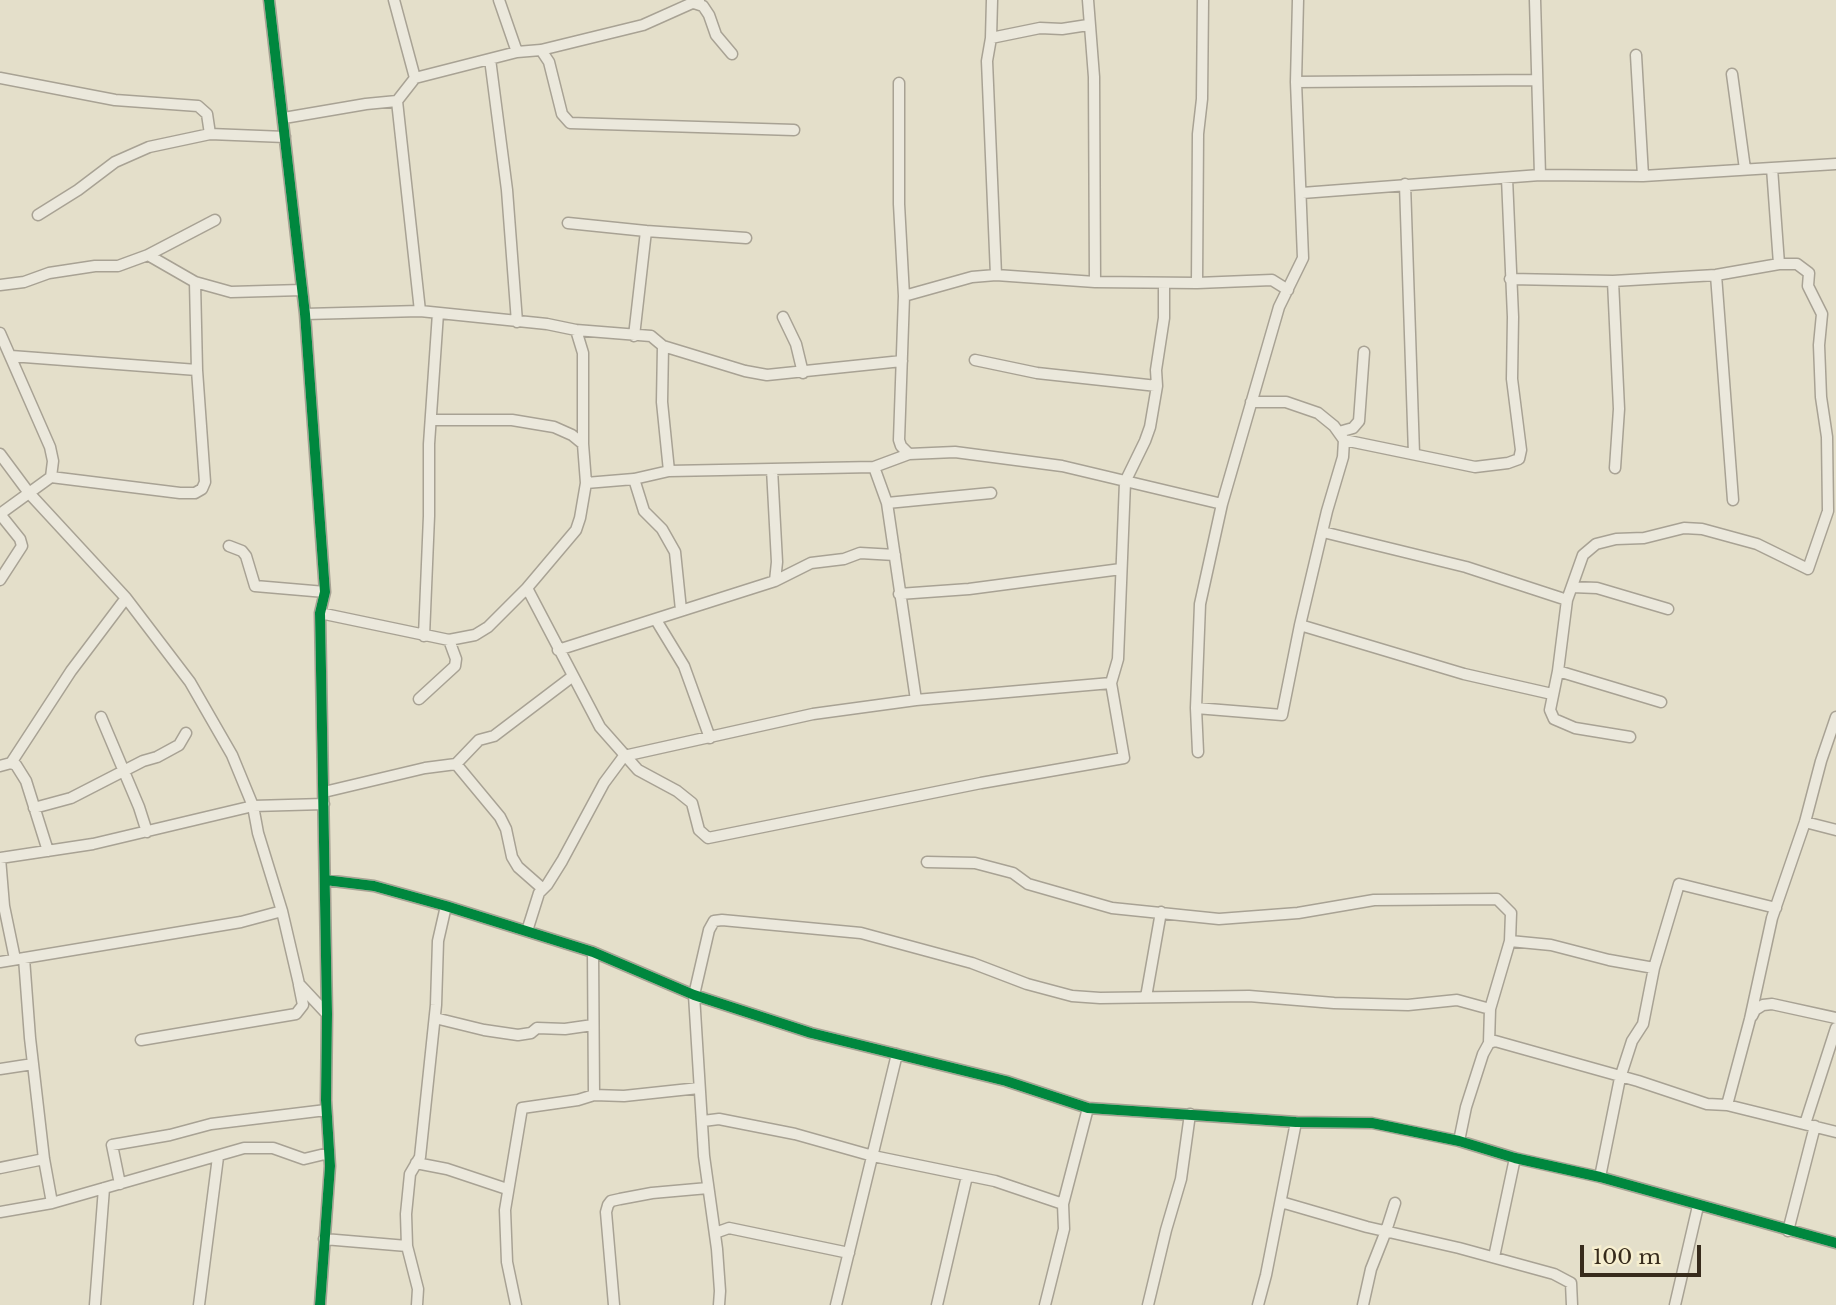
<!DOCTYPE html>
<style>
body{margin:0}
#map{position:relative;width:1836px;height:1305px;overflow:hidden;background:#e4dfca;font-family:"Libre Baskerville",serif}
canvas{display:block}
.scale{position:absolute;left:1580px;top:1245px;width:121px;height:32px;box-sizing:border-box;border:4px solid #372b1c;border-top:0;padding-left:9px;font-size:21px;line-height:24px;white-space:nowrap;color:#372b1c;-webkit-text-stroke:5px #f6eecf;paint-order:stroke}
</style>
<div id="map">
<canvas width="1836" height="1305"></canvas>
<div class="scale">100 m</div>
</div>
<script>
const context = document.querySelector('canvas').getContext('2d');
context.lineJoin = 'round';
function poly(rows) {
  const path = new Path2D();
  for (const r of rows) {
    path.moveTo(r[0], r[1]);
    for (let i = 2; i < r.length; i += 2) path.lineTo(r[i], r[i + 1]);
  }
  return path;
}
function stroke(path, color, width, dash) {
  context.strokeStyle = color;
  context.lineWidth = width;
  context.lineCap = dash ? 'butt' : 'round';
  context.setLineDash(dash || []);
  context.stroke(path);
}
const minor = poly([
 [269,0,305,314,325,592,320,613,327,1014,326,1100,330,1166,320,1305],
 [394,0,415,78],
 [499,0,517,52],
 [1088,0,1094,77,1095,282],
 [1535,0,1540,175],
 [694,3,703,6,709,15,716,35,732,54],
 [991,38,992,0],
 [541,50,549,62,562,114,570,123,794,130],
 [1636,55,1643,176],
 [490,59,507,190,517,322],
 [1732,74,1745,169],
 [0,78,115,100,198,106,207,114,210,134],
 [1296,82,1537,80],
 [899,83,899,204,904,296,899,440,901,446,909,454],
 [397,101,420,311],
 [284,118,366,104,397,101,415,78,517,52,541,50,643,25,699,0],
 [1772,168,1779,264],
 [1405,184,1414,454],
 [1302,193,1540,175,1643,176,1836,164],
 [38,215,78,190,115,162,149,147,210,134,285,137],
 [568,223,646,231,634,336],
 [646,231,746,238],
 [148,255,215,220],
 [996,275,987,61,991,38,1040,28,1062,29,1088,25],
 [1716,275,1733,500],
 [1510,279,1613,281,1716,275,1779,264,1797,264,1809,273,1808,286,1822,314,1819,345,1821,397,1827,437,1828,511,1808,569,1757,544,1702,529,1684,528,1644,538,1616,539,1596,544,1583,555,1567,600,1558,671],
 [1613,281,1619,409,1615,468],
 [1197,283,1198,134,1202,99,1203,0],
 [0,285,24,282,49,273,95,266,118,266,148,255,195,282,231,292,302,290],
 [904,296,972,277,996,275,1095,282,1197,283,1272,280,1288,290],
 [305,314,420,311,547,324,576,330,651,336,663,346,745,371,767,375,902,361],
 [783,317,796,344,803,373],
 [0,333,50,447,53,461,51,477,0,514],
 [663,346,662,402,669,471],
 [11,356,197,370],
 [975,360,1037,373,1157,386],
 [432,420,512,420,554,427,572,435,583,444],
 [1339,432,1353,428,1359,421,1364,352],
 [1344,440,1475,467,1508,463,1519,459,1521,450,1512,379,1513,317,1507,178],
 [0,454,29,493,126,598,190,682,232,755,253,806,258,833,282,911,299,984,327,1014],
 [874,467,887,503,916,700],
 [772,469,777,562,775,581],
 [51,477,180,493,195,493,202,489,205,482,197,370,195,282],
 [634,479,644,511,662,529,675,552,681,610],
 [586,483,634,479,669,471,874,467,909,454,955,452,1062,466,1222,504],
 [887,503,991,493],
 [1323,532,1466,567,1567,600],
 [229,546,242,551,246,556,255,586,325,592],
 [0,580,22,546,20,539,0,514],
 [1572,587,1597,588,1668,609],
 [527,588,600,727,638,770,677,791,692,803,699,830,708,838,981,783,1124,758,1111,683,1118,659,1125,482,1145,441,1150,427,1157,386,1156,370,1164,318,1164,283],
 [899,594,969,589,1121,569],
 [320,613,449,640,475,635,488,627,527,588,576,530,580,518,586,483,583,444,583,353,576,330],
 [656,620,684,666,710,738],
 [1300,625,1464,674,1552,694],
 [424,636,429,516,429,444,438,313],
 [558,650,775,581,811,563,844,559,860,553,895,555],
 [419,699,455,666,456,659,449,640],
 [1196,708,1282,715,1300,625,1327,511,1343,457,1344,440,1334,426,1318,413,1286,402,1251,402],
 [101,717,139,807,147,832],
 [1630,737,1575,728,1554,719,1550,710,1558,671,1661,702],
 [1198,752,1196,708,1200,604,1222,504,1279,307,1303,258,1296,82,1298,0],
 [11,763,71,671,126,598],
 [456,764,500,817,506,829,512,857,518,867,543,889],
 [0,766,11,763,16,765,26,781,48,851],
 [324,792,425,768,456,764,479,740,494,736,573,676],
 [34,808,71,798,143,761,157,757,179,745,186,733],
 [1805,822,1836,830],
 [927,862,975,863,1013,873,1028,884,1112,908,1219,919,1298,913,1374,900,1497,899,1511,913,1510,941],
 [325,880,374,886,446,906,593,952,694,995,811,1033,1006,1081,1088,1108,1296,1122,1372,1123,1459,1141,1515,1158,1600,1177,1836,1243],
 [527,931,539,893,547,885,562,861,604,783,624,756,813,714,916,700,1111,683],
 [593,952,594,1095],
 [24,958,30,1038,44,1159,52,1203],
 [15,959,4,906,0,858,93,844,253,806,324,804],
 [0,962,241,922,282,911],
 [1654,968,1679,884,1776,908],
 [1146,997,1161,912],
 [1490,1009,1510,941,1551,945,1609,960,1654,968,1643,1024,1632,1041,1620,1078,1600,1177],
 [1752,1016,1755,1010,1763,1005,1772,1004,1836,1018],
 [435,1018,484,1030,518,1035,531,1033,537,1028,565,1029,593,1025],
 [141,1040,296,1014,303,1005,299,985],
 [0,1069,33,1064],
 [1727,1105,1750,1019,1772,918,1805,822,1821,761,1836,717],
 [703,1121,719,1119,795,1134,873,1156,995,1181,1063,1204],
 [1805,1124,1836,1028],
 [1459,1141,1466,1107,1483,1054,1489,1043,1495,1041,1638,1081,1707,1104,1727,1105,1836,1132],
 [416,1163,447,1169,507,1189],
 [0,1168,44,1159],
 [120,1184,112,1145,170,1135,211,1124,326,1110],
 [1281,1202,1367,1227,1459,1248,1554,1274,1571,1283,1572,1305],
 [0,1212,52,1203,244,1148,273,1148,304,1159,329,1153],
 [1788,1231,1815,1126],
 [715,1233,729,1228,849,1253],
 [324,1239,407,1246],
 [1494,1257,1515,1158],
 [95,1305,104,1188],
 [199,1305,218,1157],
 [417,1305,418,1289,407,1246,406,1214,410,1174,420,1157,436,1005,438,941,446,906],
 [516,1305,507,1262,505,1210,522,1108,578,1100,594,1095,624,1096,699,1088],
 [614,1305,606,1212,608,1205,611,1201,620,1199,652,1193,708,1188],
 [719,1305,720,1291,717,1249,704,1156,694,995,709,930,714,921,722,920,861,933,972,963,1027,984,1072,996,1100,998,1249,996,1334,1003,1408,1005,1457,1000,1490,1009,1489,1043],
 [836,1305,897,1054],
 [937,1305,967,1176],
 [1045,1305,1064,1229,1063,1204,1088,1108],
 [1148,1305,1166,1230,1181,1179,1190,1114],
 [1258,1305,1266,1275,1296,1122],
 [1363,1305,1371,1269,1386,1231,1395,1203],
 [1675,1305,1698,1206]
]);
const cycleway = poly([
 [269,0,305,314,325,592,320,613,327,1014,326,1100,330,1166,320,1305],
 [325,880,374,886,446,906,593,952,694,995,811,1033,1006,1081,1088,1108,1296,1122,1372,1123,1459,1141,1515,1158,1600,1177,1836,1243]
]);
stroke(minor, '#a8a294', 13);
stroke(minor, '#ebe8dc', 10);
stroke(cycleway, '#00873e', 10);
</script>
